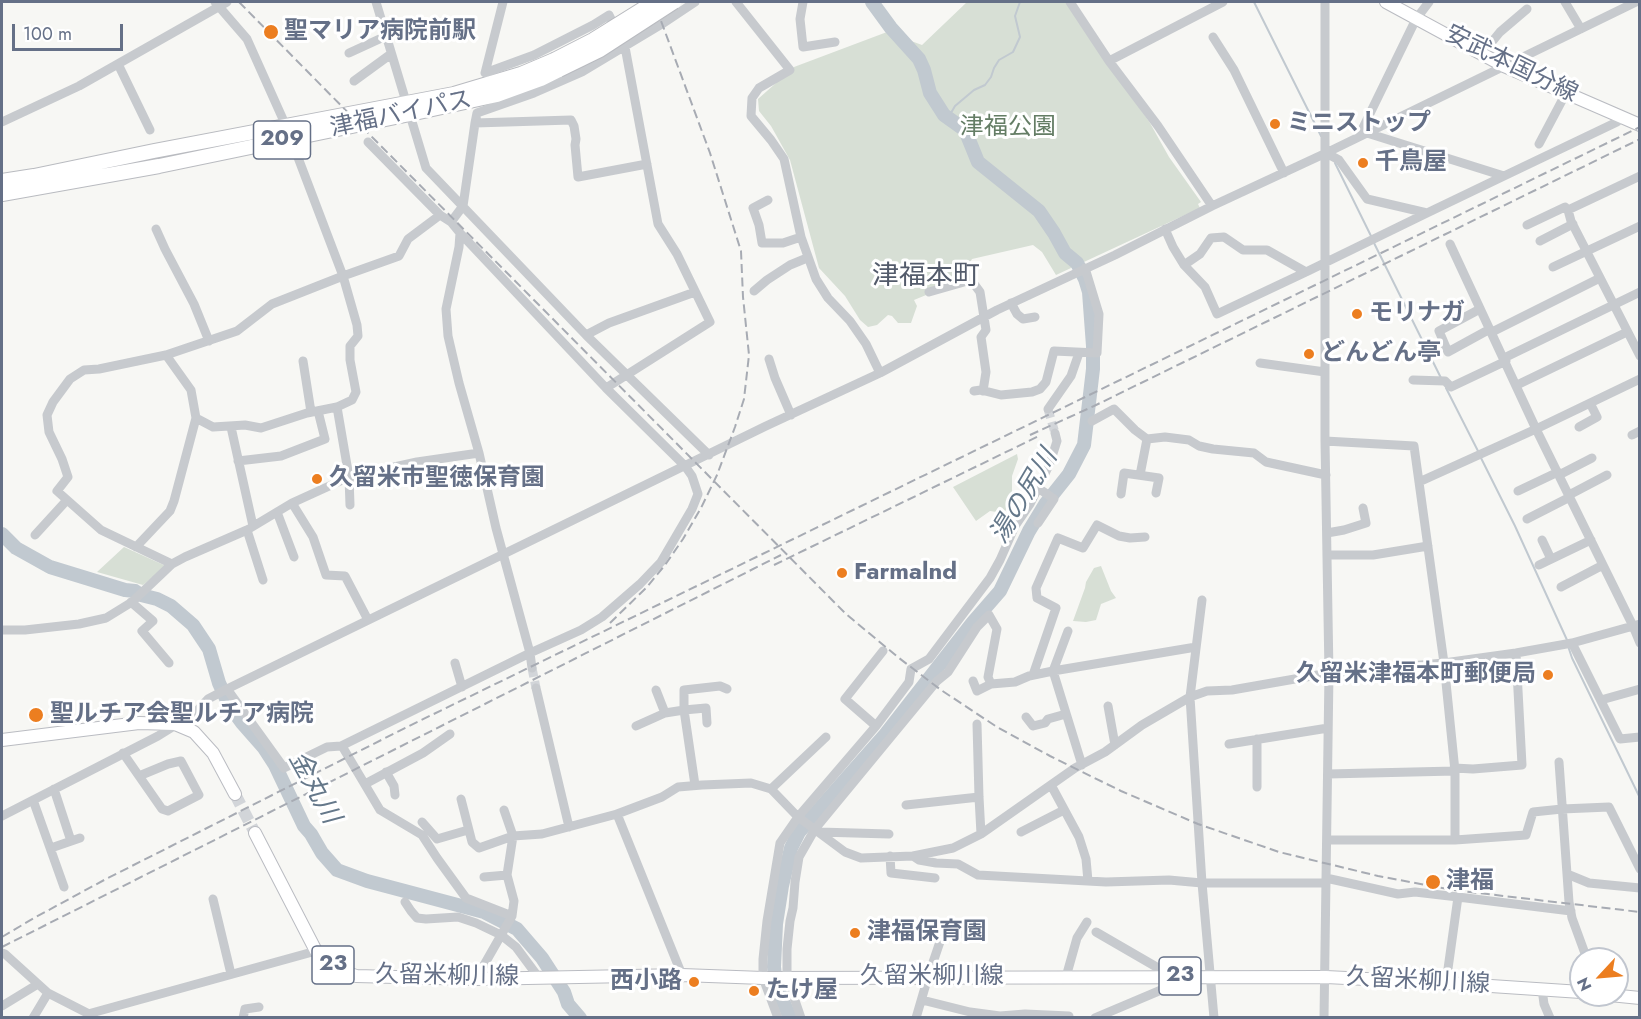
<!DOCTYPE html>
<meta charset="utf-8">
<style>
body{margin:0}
#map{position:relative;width:1641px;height:1019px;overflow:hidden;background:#f7f7f4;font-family:Jost,sans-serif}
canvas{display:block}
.frame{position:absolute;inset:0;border:3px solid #657087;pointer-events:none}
.north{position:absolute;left:1569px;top:947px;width:60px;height:60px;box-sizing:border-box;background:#fff;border:2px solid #c1c6cf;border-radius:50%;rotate:244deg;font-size:16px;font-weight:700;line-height:24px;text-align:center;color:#657087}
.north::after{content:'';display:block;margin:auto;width:21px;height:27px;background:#ec7e20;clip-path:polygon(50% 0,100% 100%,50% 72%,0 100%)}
.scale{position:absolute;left:12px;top:24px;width:111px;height:27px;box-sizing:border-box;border:3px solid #657087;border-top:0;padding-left:8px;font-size:18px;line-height:21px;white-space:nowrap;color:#657087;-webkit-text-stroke:4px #fff;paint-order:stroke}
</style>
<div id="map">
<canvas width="1641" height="1019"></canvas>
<div class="frame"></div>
<div class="north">N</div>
<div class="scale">100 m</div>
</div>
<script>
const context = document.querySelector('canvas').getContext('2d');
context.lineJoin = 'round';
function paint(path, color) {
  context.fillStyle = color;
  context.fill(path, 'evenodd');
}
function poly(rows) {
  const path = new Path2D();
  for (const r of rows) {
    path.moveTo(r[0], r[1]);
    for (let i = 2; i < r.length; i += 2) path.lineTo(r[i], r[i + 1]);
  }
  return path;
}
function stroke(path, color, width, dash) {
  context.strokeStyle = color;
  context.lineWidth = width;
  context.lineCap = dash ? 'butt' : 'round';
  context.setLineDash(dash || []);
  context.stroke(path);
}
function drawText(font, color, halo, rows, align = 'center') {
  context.font = font + ' Jost,"Noto Sans JP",sans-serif';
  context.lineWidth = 6;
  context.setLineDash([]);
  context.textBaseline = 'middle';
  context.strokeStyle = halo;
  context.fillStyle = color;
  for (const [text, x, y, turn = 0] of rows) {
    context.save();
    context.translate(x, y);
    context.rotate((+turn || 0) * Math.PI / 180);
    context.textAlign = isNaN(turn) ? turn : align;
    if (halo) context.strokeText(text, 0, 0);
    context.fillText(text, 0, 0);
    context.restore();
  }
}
const green = poly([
 [967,2,1066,2,1150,123,1169,157,1201,202,1198,204,1200,208,1056,275,1042,252,1033,245,972,259,960,281,914,300,917,306,911,323,898,323,892,316,888,315,877,325,868,327,860,320,845,296,819,268,790,160,771,126,759,111,758,99,794,67,887,32,922,45],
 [1017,454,1018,459,1012,476,1012,504,1003,513,990,511,976,521,953,487],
 [124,547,166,566,143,585,97,572],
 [1101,566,1111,591,1116,598,1101,604,1096,620,1086,622,1073,621,1085,588,1086,582,1094,568]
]);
const water = poly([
 [782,986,794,1017,786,1017,774,987]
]);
const stream = poly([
 [1254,2,1321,136],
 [948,118,955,106,974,90,985,85,991,77,994,68,999,60,1013,52,1020,37,1015,16,1020,2],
 [1335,163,1372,238],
 [1374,243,1441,378],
 [1446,388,1479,453],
 [1481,458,1515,526,1567,640],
 [1568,646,1572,658,1640,798]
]);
const river = poly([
 [2,534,16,548,50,567,125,590,135,591,141,595,157,599,171,606,193,625,209,649,219,683,229,705,242,723,264,748,275,765,304,826,311,834,322,853,337,870,367,881,484,912,517,929,542,958,564,992,568,1004,580,1018],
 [790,1018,776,984,774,967,776,924,782,886,791,848,799,832,884,736,973,622,1000,591,1029,531,1046,503,1069,474,1084,445,1093,369,1093,346,1089,292,1085,279,1077,263,1065,253,1054,233,1039,211,978,162,965,130,944,115,930,93,924,70,919,59,891,28,872,2]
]);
const minorTunnel = poly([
 [1048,409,1055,433],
 [532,668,536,688]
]);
const majorTunnel = poly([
 [235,794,255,833]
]);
const minor = poly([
 [376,2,426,168,586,335,709,455],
 [736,2,790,70,759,88,752,98,751,116,771,140,784,159,801,237,816,279,828,298,850,321,866,344,880,373],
 [803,2,800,19,803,47,835,42],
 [1070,2,1109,61,1158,126,1212,206],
 [1565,2,1581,29],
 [1213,37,1234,70,1284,173],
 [349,53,386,36],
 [1482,54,1500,32,1527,9],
 [1109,61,1223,2],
 [118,64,150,130],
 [485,73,534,55,593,25,609,15,625,47,658,224,677,254,710,322,606,388],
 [485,73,503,2],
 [354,81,391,54],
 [2,122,79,86,227,2],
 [475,123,571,120,574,126,576,139,575,145,578,177,647,164],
 [1359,136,1416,19,1429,2],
 [368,142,440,215],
 [1539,144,1566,93],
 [1326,153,1339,160,1367,199,1427,213,1504,176,1367,133],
 [1504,176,1617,122,1619,116],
 [1640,176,1568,210,1571,221,1640,356],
 [768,200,753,208,759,225,762,243,783,243,801,237],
 [451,222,463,206,475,123,477,113,534,93,582,72,662,24,695,2],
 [1527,225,1565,207,1568,210],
 [156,229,165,249,194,304,209,341],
 [1165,229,1173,247,1184,265,1205,287,1217,314,1306,272],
 [1540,241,1573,224],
 [1450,244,1536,429,1633,626,1640,643],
 [1184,265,1200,254,1211,238,1224,237,1243,250,1267,250,1306,272,1427,213],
 [1553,267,1640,226],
 [963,269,980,292,986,330,981,337,986,372,983,391],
 [754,291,767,280,790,265,807,258],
 [929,292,971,280],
 [1011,303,1017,314,1023,319,1035,317],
 [1480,309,1439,331,1448,352,1490,329],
 [1492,332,1600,278],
 [586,335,609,323,695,292],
 [1504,358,1640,292],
 [769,359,775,378,791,415],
 [303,361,311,412],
 [1260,363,1325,372],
 [1413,380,1445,381,1451,387,1506,361],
 [1517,385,1627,332],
 [974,391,981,390,1001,395,1032,392,1040,389,1046,382,1054,351,1097,353,1099,314,1085,268],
 [337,407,349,477,350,505],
 [1048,409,1071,376,1079,353],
 [196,418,213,427,245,425,261,428,307,413,337,407,352,400,356,392,350,360,350,346,358,336,357,325,343,276,286,126,247,39,215,2],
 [1092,421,1114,409,1135,430,1147,439],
 [231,427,253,526],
 [1579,427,1597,417,1590,403],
 [1632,435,1640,431],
 [1325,441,1414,446,1444,663,1455,771,1455,840],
 [238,461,281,456,325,439,318,411],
 [1140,475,1147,439,1165,437,1189,440,1199,446,1213,449,1254,453,1266,462,1326,475],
 [1559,475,1592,458],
 [1419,482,1536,429,1640,379],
 [1518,491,1558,472],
 [1121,494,1124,473,1159,478,1156,493],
 [1569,495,1607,475],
 [292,503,313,537,326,575,345,576,368,620],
 [277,512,294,557],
 [1527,519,1570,497],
 [1038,523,1054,499,1038,488,1050,463,1057,441,1055,433],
 [247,530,263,580],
 [1327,533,1344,530,1366,523,1363,508],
 [35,535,67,500],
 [1542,540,1551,559],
 [136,547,170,511,174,501,196,418,191,390,166,355],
 [1327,555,1373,555,1428,546],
 [172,564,101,530,57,491,68,477,62,459,49,432,47,415,53,402,70,379,84,370,99,369,166,355,237,331,272,304,343,276,399,256,408,239,440,215,451,222,460,233,459,247,446,309,448,336,459,383,479,453,496,528,530,653,532,668],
 [1539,565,1591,540],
 [1561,587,1603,565],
 [1202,600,1190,697,1202,883,1214,1018],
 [131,602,153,621,142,631,169,663],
 [2,630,25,630,79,624,106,618,132,602,172,564,185,557,247,530,292,503,349,477,417,462,479,453],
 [1068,631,1053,671,1082,765],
 [1572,643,1620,739,1640,737],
 [455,663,462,687],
 [1033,675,1056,608,1037,598,1036,588,1058,538,1083,548,1097,525,1119,536,1130,538,1145,537],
 [973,681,977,691,991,684,1015,682,1029,676,1053,671,1196,647],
 [536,688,569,827],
 [227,689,284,768,327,747,341,746,530,653,581,630,602,617,640,584,661,562,692,509,698,494,692,476,685,466,606,388,460,233],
 [656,690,665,713],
 [1601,700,1640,689],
 [1108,706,1115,745],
 [1026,717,1033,726,1045,723,1048,719,1066,714],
 [707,723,706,708,684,710,684,690,720,686,727,689],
 [977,724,979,797,981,834],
 [636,726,665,713,684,710,695,785],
 [876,726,845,699,883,651],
 [1229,744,1328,728],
 [342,746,380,810,422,835,437,858,466,898,512,916],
 [123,753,139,776,162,809,168,811,199,795,181,761,168,764,139,776],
 [1559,762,1569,902,1572,918,1587,959],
 [1454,768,1473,769,1522,765,1516,653],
 [386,772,394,786,395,795],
 [1328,774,1455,771],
 [365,784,423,753,450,734],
 [1051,785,1079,837,1086,859,1088,881],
 [1257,787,1257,739],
 [54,789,71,841],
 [771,789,826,737],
 [461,799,472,842,479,848,513,836,504,810],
 [33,800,64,887],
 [906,805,979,797],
 [617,814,682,975],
 [2,816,158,736,195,713,208,699,227,689,766,426,880,373,997,310,1115,255,1212,206,1326,153,1636,2],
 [422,822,437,839,468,830],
 [819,832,889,834],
 [1021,832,1064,810],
 [1327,840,1455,840,1526,835,1533,812,1562,809,1609,807,1640,869],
 [51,848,80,838],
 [890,856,891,873,935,878],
 [913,856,919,860,936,863,958,864,978,875,1106,882,1169,880,1202,883,1326,883],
 [1567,874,1589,883,1640,888],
 [484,877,507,875],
 [1326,878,1398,894,1415,892,1458,897,1446,983],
 [1458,897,1571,911],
 [213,899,231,974],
 [405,902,411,911,417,918,426,919,458,917,476,923,501,935,516,947,539,978],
 [1096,932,1172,976],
 [2,953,5,954,48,993,93,1016],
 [1066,977,1077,938,1087,922],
 [476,979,512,916,514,901,507,875,513,836,542,834,617,814,662,797,678,787,702,785,751,783,771,789,798,817,845,852,861,858,913,856,953,848,981,834,1075,768,1105,752,1142,725,1190,697,1207,691,1232,690,1329,673,1444,663,1516,653,1572,643,1640,624],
 [1542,989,1544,1004,1550,1018],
 [922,1000,970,1012,1000,1016,1025,1014,1069,1016],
 [2,1006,38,984],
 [88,1014,316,951],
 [33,1018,48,993],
 [243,1018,245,1009,259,1007],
 [778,1018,763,978,763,959,767,921,780,843,798,817,876,726,909,682,911,669,929,659,990,578,1000,560,1015,526,1030,504,1038,488],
 [801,1018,787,977,787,949,790,921,793,908,795,882,799,857,815,829,937,681,948,672,977,627,989,615,997,629,988,677,991,684],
 [916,1018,928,977,944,930,977,937],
 [1095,1018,1173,985,1184,977],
 [1324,1018,1329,673,1325,441,1325,2]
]);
const major = poly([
 [1386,2,1504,66,1640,125],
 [2,740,139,723,175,724,194,732,213,753,235,794],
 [255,833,316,951,337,969,356,976,476,979,682,975,763,978,1326,977,1446,983,1581,992],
 [1610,995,1640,998]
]);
const highway = poly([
 [2,181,34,176,154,151,454,94,521,74,554,60],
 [2,194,159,166,410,114,497,95,541,79,559,70]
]);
const rail = poly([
 [239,2,375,140,846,614,899,658,941,690,997,727,1050,756,1121,791,1198,824,1279,852,1378,876,1453,890,1640,912],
 [1030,435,1094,406,1640,139],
 [774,565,1041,435],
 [610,623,647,587,665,565,683,539,701,508,717,475,735,427,744,399,749,355,743,297,741,251,710,153,654,2],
 [2,937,34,918,106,879,407,727,1640,127],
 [2,947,781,555]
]);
const highwayBridge = poly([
 [554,60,593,40,654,2],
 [559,70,600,50,674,2]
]);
const markers = [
 [271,32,8,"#ec7e20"],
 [1275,124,6,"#ec7e20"],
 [1363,163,6,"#ec7e20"],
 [1357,314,6,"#ec7e20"],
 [1309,354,6,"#ec7e20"],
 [317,479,6,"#ec7e20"],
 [842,573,6,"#ec7e20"],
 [1548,675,6,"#ec7e20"],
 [36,715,8,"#ec7e20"],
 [1433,882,8,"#ec7e20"],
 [855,933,6,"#ec7e20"],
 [694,982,6,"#ec7e20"],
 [754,991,6,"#ec7e20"]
];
const shields = [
 [282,140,57],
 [333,965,42],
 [1180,976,42]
];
const shieldNames = [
 ["209",282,140],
 ["23",333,965],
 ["23",1180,976]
];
const poiNames = [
 ["聖マリア病院前駅",284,32],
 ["ミニストップ",1287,124],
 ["千鳥屋",1375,163],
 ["モリナガ",1369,314],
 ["どんどん亭",1321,354],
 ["久留米市聖徳保育園",329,479],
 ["Farmalnd",854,573],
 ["久留米津福本町郵便局",1536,675,"right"],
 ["聖ルチア会聖ルチア病院",50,715],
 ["津福",1446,882],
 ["津福保育園",867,933],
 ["西小路",682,982,"right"],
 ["たけ屋",766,991]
];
const streetNames = [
 ["安武本国分線",1511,65,26],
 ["津福バイパス",401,115,-12],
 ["久留米柳川線",447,977,1],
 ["久留米柳川線",932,977],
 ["久留米柳川線",1418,982,3]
];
const parkNames = [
 ["津福公園",1008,128]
];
const waterNames = [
 ["湯の尻川",1025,497,-59],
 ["金丸川",313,788,61]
];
const quarterNames = [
 ["津福本町",926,277]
];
paint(green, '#d7dfd5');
paint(water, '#c1c9d0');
stroke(stream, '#c1c9d0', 2);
stroke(river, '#c1c9d0', 14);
stroke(minorTunnel, '#d2d5d9', 9, [9, 4.5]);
stroke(majorTunnel, '#d2d5d9', 12, [12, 6]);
stroke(major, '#babcc2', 14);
stroke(highway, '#b9bbc0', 16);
stroke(minor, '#c7cace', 9);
stroke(major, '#fff', 12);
stroke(highway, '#fff', 14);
stroke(rail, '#a7abb3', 2, [9, 4.5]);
stroke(highwayBridge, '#b9bbc0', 16, []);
stroke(highwayBridge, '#fff', 14);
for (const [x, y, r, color] of markers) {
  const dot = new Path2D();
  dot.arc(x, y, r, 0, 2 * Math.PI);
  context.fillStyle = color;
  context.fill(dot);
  stroke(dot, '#fff', 2);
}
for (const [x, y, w] of shields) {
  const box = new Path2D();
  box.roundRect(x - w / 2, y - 19, w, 38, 4.5);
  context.fillStyle = '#fff';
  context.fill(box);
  stroke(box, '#657087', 1.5);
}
drawText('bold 22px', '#657087', null, shieldNames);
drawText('bold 24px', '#657087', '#fff', poiNames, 'left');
drawText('24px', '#657087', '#fff', streetNames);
drawText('24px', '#647d65', '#fff', parkNames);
drawText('italic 26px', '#65788a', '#fff', waterNames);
drawText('27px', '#535b6b', '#fff', quarterNames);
</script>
